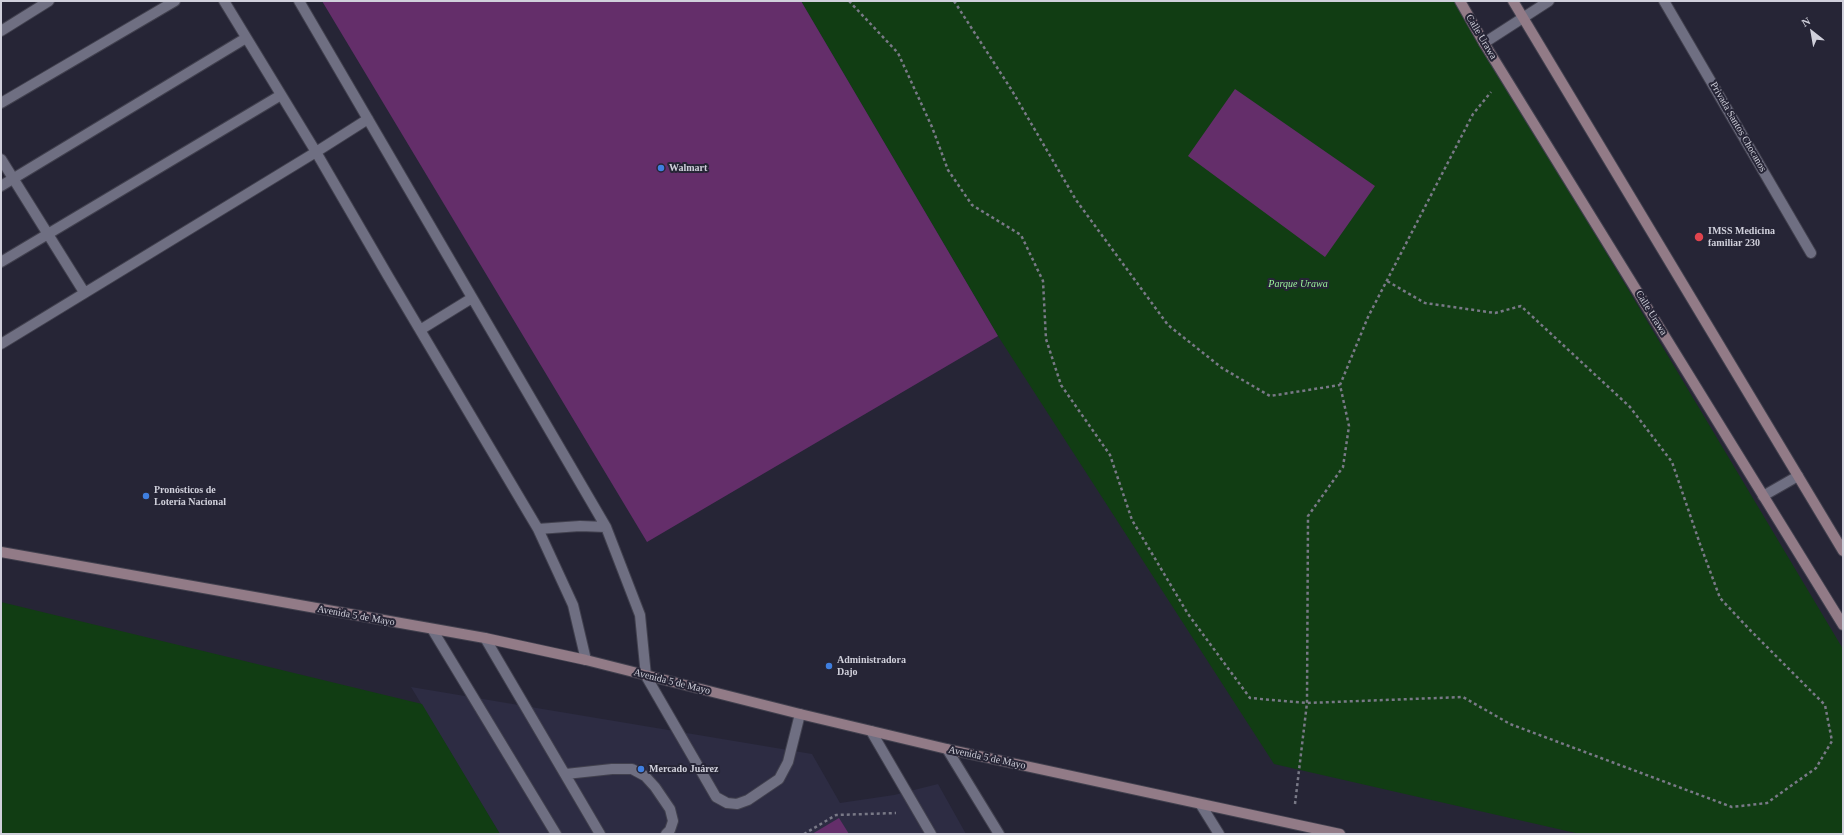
<!DOCTYPE html>
<meta charset="utf-8">
<style>
body{margin:0}
#map{position:relative;width:1844px;height:835px;overflow:hidden;background:#262536;font-family:"Times New Roman",serif}
canvas{display:block}
.frame{position:absolute;inset:0;border:2px solid #d0d0db;pointer-events:none}
.north{position:absolute;left:1792px;top:12px;width:40px;height:40px;-webkit-text-stroke:3px #262536;paint-order:stroke;rotate:329deg;font-size:11px;font-weight:700;line-height:16px;text-align:center;color:#d0d0db}
.north::after{content:'';display:block;margin:auto;width:14px;height:18px;background:#d0d0db;clip-path:polygon(50% 0,100% 100%,50% 72%,0 100%)}
</style>
<div id="map">
<canvas width="1844" height="835"></canvas>
<div class="frame"></div>
<div class="north">N</div>
</div>
<script>
const context = document.querySelector('canvas').getContext('2d');
context.lineJoin = 'round';
function paint(path, color) {
  context.fillStyle = color;
  context.fill(path, 'evenodd');
}
function poly(rows) {
  const path = new Path2D();
  for (const r of rows) {
    path.moveTo(r[0], r[1]);
    for (let i = 2; i < r.length; i += 2) path.lineTo(r[i], r[i + 1]);
  }
  return path;
}
function stroke(path, color, width, dash) {
  context.strokeStyle = color;
  context.lineWidth = width;
  context.lineCap = dash ? 'butt' : 'round';
  context.setLineDash(dash || []);
  context.stroke(path);
}
function drawText(font, color, halo, rows, align = 'center') {
  context.font = font + ' "Times New Roman",serif';
  context.lineWidth = 4;
  context.setLineDash([]);
  context.textBaseline = 'middle';
  context.strokeStyle = halo;
  context.fillStyle = color;
  for (const [text, x, y, turn = 0] of rows) {
    context.save();
    context.translate(x, y);
    context.rotate((+turn || 0) * Math.PI / 180);
    context.textAlign = isNaN(turn) ? turn : align;
    if (halo) context.strokeText(text, 0, 0);
    context.fillText(text, 0, 0);
    context.restore();
  }
}
const built = poly([
 [411,687,812,754,840,803,894,795,938,784,966,834,500,834]
]);
const green = poly([
 [801,1,1456,1,1843,649,1843,834,1580,834,1274,764,998,336],
 [1,602,422,704,500,834,1,834]
]);
const building = poly([
 [322,1,801,1,998,336,647,542],
 [1235,89,1375,186,1325,257,1188,156],
 [839,818,849,834,812,834]
]);
const path = poly([
 [849,1,898,53,932,127,948,170,972,205,1021,235,1043,281,1046,339,1061,385,1110,455,1132,520,1188,614,1250,698,1307,703,1463,697,1510,724,1732,807,1767,803,1816,768,1832,741,1825,705,1750,630,1720,598,1700,544,1672,462,1630,407,1521,306,1495,313,1425,303,1387,281],
 [954,1,1011,89,1076,200,1168,325,1222,368,1270,396,1340,385],
 [1295,804,1307,703,1308,516,1343,467,1349,426,1340,385,1368,317,1473,114,1491,92],
 [804,834,836,815,896,813]
]);
const service = poly([
 [224,1,316,152,388,276,538,529,573,605,586,660],
 [299,1,606,527,640,615,646,676,716,797,727,803,737,804,748,800,779,779,788,762,800,714],
 [1,31,49,1],
 [1,103,175,1],
 [1,159,84,292],
 [1,186,246,38],
 [1,262,281,95],
 [420,330,472,298],
 [1,344,316,152,368,119],
 [538,529,580,526,606,527],
 [432,629,556,834],
 [485,638,600,834],
 [871,731,931,834],
 [566,774,612,769,632,769,645,776,655,787,670,809,673,821,670,830,666,834]
]);
const minor = poly([
 [1664,1,1811,253],
 [1484,43,1549,1],
 [947,749,999,834],
 [1201,805,1219,834]
]);
const tertiary = poly([
 [1763,496,1798,476]
]);
const secondary = poly([
 [1460,1,1484,43,1843,625],
 [1513,1,1843,551],
 [1,552,485,638,586,660,800,714,947,749,1340,834]
]);
const markers = [
 [661,168,4,"#3f7fe0"],
 [1699,237,5,"#e0444e"],
 [146,496,4,"#3f7fe0"],
 [829,666,4,"#3f7fe0"],
 [641,769,4,"#3f7fe0"]
];
const streetNames = [
 ["Calle Urawa",1481,37,59],
 ["Privada Santos Chocanos",1738,127,60],
 ["Calle Urawa",1651,313,58],
 ["Avenida 5 de Mayo",356,616,10],
 ["Avenida 5 de Mayo",672,682,14],
 ["Avenida 5 de Mayo",987,758,12]
];
const poiNames = [
 ["Walmart",669,168],
 ["IMSS Medicina",1708,231],
 ["familiar 230",1708,243],
 ["Pronósticos de",154,490],
 ["Lotería Nacional",154,502],
 ["Administradora",837,660],
 ["Dajo",837,672],
 ["Mercado Juárez",649,769]
];
const parkNames = [
 ["Parque Urawa",1298,284]
];
paint(built, '#2d2c43');
paint(green, '#113d13');
paint(building, '#642e6a');
stroke(service, '#41404e', 12);
stroke(minor, '#41404e', 12);
stroke(tertiary, '#41404e', 12);
stroke(secondary, '#41404e', 12);
stroke(path, '#797987', 2.5, [3, 3]);
stroke(service, '#6f6f82', 10);
stroke(minor, '#6f6f82', 10);
stroke(tertiary, '#6f6f82', 10);
stroke(secondary, '#927b87', 10);
for (const [x, y, r, color] of markers) {
  const dot = new Path2D();
  dot.arc(x, y, r, 0, 2 * Math.PI);
  context.fillStyle = color;
  context.fill(dot);
  stroke(dot, '#262536', 1.5);
}
drawText('10px', '#d0d0db', '#262536', streetNames);
drawText('bold 10px', '#d0d0db', '#262536', poiNames, 'left');
drawText('italic 10px', '#9df49c', '#262536', parkNames);
</script>
